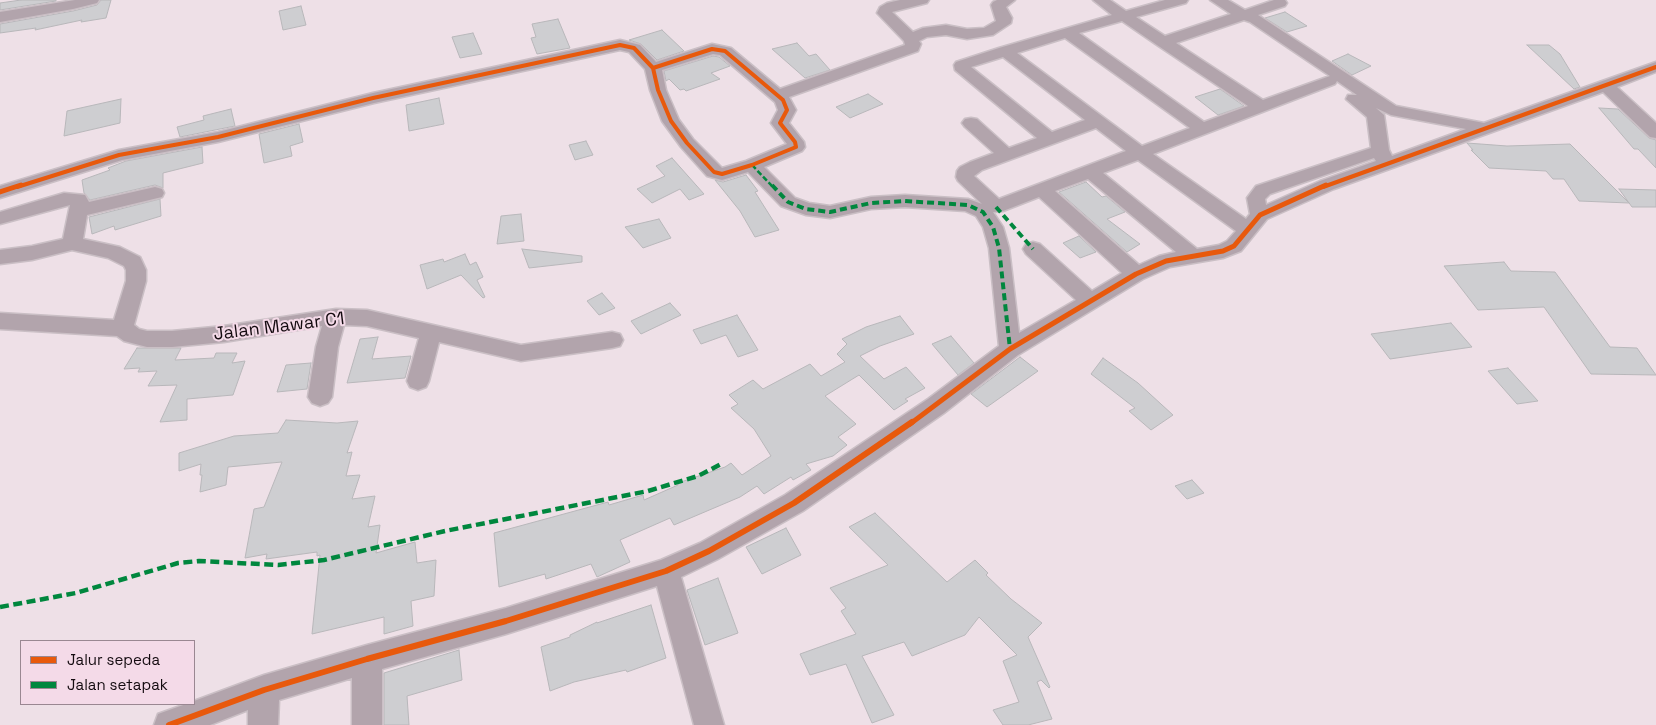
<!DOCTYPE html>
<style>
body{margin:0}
#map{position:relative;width:1656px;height:725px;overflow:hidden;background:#eee0e7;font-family:"Space Grotesk",sans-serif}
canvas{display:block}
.legend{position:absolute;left:20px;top:640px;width:175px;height:65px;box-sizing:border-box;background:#f4dae8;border:1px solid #9a8792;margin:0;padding:6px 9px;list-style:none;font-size:15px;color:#140b10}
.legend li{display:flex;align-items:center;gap:10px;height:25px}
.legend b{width:25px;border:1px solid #9a8792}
</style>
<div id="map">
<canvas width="1656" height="725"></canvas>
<ul class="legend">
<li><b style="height:6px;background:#e8590c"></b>Jalur sepeda</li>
<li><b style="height:6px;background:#00873e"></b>Jalan setapak</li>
</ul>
</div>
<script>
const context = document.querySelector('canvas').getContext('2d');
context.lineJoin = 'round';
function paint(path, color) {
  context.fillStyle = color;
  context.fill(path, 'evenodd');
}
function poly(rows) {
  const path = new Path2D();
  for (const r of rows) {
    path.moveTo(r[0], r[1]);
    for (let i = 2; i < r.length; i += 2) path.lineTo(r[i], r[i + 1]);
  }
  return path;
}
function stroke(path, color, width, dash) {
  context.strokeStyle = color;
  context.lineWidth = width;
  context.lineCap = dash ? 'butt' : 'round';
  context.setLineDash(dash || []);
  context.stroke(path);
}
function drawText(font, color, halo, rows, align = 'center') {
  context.font = font + ' "Space Grotesk",sans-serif';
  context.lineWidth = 4;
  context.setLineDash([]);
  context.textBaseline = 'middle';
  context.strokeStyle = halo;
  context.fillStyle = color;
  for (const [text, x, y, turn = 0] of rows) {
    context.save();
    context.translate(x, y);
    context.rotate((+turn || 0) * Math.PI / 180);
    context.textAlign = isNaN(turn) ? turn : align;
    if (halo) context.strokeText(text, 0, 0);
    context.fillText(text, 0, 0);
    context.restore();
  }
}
const building = poly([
 [21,0,56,0,56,1,0,10,0,3,21,0],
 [101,0,111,0,106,18,81,22,82,20,35,30,36,28,0,33,0,24,73,11,97,5,101,0],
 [301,6,306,25,283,30,279,11,301,6],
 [1285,12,1307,26,1287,32,1265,18,1285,12],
 [558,19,570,48,537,54,531,38,536,37,532,24,558,19],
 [662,30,684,51,657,60,641,44,629,40,662,30],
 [473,33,482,54,460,58,452,37,473,33],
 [797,43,809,56,816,54,830,70,805,78,772,49,797,43],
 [1527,45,1549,45,1560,54,1580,87,1574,89,1527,45],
 [1348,54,1371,66,1352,75,1332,61,1348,54],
 [713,56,719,57,730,66,711,73,720,79,686,91,684,89,680,90,669,79,666,81,664,71,713,56],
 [1220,89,1244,106,1218,115,1195,97,1220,89],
 [868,94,883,104,850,118,836,107,868,94],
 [439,98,444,124,409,131,406,105,439,98],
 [121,99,120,123,64,136,67,111,121,99],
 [1599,108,1618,109,1649,138,1656,140,1656,168,1638,149,1634,149,1599,108],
 [231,109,235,126,180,137,177,127,204,120,203,116,231,109],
 [299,124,303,142,290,146,292,156,264,163,259,134,299,124],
 [586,141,593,155,575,160,569,145,586,141],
 [1467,143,1507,146,1570,144,1629,203,1579,201,1564,179,1553,179,1546,171,1489,168,1471,150,1473,150,1467,143],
 [202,147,203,163,163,173,163,188,155,185,90,200,84,193,82,180,110,170,108,168,126,161,202,147],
 [672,158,704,194,689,200,680,189,652,203,637,189,665,176,656,166,672,158],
 [746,175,758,191,755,192,779,230,755,237,740,211,715,180,723,182,746,175],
 [1086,182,1102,197,1106,196,1125,212,1107,219,1140,244,1127,252,1059,192,1086,182],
 [1619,189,1656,190,1656,207,1632,207,1619,189],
 [160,199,161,216,115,230,114,226,92,234,89,217,160,199],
 [521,214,524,241,497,244,501,216,521,214],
 [659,219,671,238,643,248,625,227,659,219],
 [1079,236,1096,252,1080,258,1063,243,1079,236],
 [522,249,582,256,582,262,529,268,522,249],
 [465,254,470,265,476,262,483,277,477,280,485,297,483,298,461,275,427,289,420,265,443,259,444,262,465,254],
 [1504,262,1511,271,1555,272,1610,347,1637,348,1656,375,1591,374,1544,307,1478,310,1444,266,1504,262],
 [602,293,615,308,599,315,587,301,602,293],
 [670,303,681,315,641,334,631,321,670,303],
 [737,315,758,350,738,357,726,335,701,344,693,330,737,315],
 [900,316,914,334,880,346,860,356,884,379,906,367,925,388,905,399,908,401,894,410,859,375,825,396,856,424,838,437,847,445,833,456,806,464,811,470,793,480,791,477,764,494,757,486,740,497,674,525,670,518,620,540,630,562,597,577,591,564,546,579,545,574,499,587,494,533,608,502,609,505,643,495,644,500,678,485,678,483,725,467,731,463,742,475,771,456,754,429,731,408,738,404,729,395,753,380,763,389,810,364,821,376,845,362,837,354,847,344,842,339,866,327,900,316],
 [1451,323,1472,347,1390,359,1371,334,1451,323],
 [951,336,974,363,958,375,932,344,951,336],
 [378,337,372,359,411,356,405,378,347,383,360,339,378,337],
 [137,348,181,348,175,360,214,358,216,353,237,353,232,363,245,361,233,395,187,399,187,420,160,422,177,385,148,386,157,371,138,372,140,368,124,369,137,348],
 [1020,357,1038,371,987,407,971,394,1020,357],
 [1103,358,1138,383,1173,415,1151,430,1129,411,1135,408,1091,374,1103,358],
 [311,363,307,389,277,392,286,365,311,363],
 [1508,368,1538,401,1517,404,1488,371,1508,368],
 [286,420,337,423,358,421,347,453,352,452,346,476,360,475,352,499,375,496,368,527,380,525,376,553,415,542,417,563,436,560,434,596,411,601,413,626,384,634,384,617,312,634,320,555,317,556,317,552,266,559,267,554,245,558,254,509,264,507,282,462,228,467,226,485,200,492,202,475,200,475,201,464,179,471,179,453,234,436,278,433,286,420],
 [1192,480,1204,493,1187,499,1175,486,1192,480],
 [875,513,947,582,975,560,988,573,986,575,1011,599,1042,623,1028,637,1050,687,1049,688,1041,680,1037,682,1052,719,1028,725,1003,725,993,710,1019,702,1003,661,1017,655,979,617,965,635,912,656,904,642,862,656,894,715,872,723,846,664,810,675,800,654,856,634,841,611,846,608,830,588,888,565,849,527,875,513],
 [786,528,801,555,762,574,746,547,786,528],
 [718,578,738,633,705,645,687,590,718,578],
 [651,605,666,658,627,672,626,670,574,682,550,691,541,647,570,637,570,635,597,622,597,623,651,605],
 [459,650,462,680,407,696,409,725,384,725,384,673,459,650]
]);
const minor = poly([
 [75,0,99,0,97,3,73,9,0,22,0,12,75,0],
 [900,0,929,0,927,3,892,12,913,32,923,28,946,25,967,29,984,28,996,21,991,5,993,2,997,0,1015,0,1006,7,1012,18,1011,23,993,35,967,39,946,35,927,37,919,41,921,44,918,51,789,97,796,110,789,123,804,142,805,147,802,151,764,167,795,198,809,203,830,206,871,197,905,195,968,199,982,204,958,181,956,177,957,171,960,167,970,162,994,153,965,127,962,123,965,119,971,118,977,119,1009,148,1037,138,955,70,954,65,956,62,999,48,1112,15,1093,0,1110,0,1126,11,1165,0,1188,0,1186,3,1136,17,1165,36,1231,14,1210,0,1228,0,1245,10,1274,0,1285,0,1287,3,1285,6,1258,15,1396,106,1484,123,1656,62,1656,72,1617,87,1656,123,1656,138,1650,137,1603,92,1334,189,1267,219,1241,251,1223,258,1170,267,1143,279,1018,355,944,413,803,511,718,559,681,577,724,725,694,725,657,586,506,634,382,669,382,725,352,725,352,678,279,700,278,725,248,725,248,710,210,725,154,725,158,714,186,704,194,704,194,701,264,675,367,645,506,608,661,560,700,543,785,495,928,399,999,346,989,248,983,227,976,216,965,211,905,207,871,209,830,218,806,215,781,206,748,172,722,180,707,176,681,147,662,121,650,90,645,69,629,52,620,50,374,103,218,142,122,160,0,198,0,186,119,150,218,132,373,93,620,40,640,45,656,62,712,44,731,48,780,89,905,45,904,41,877,13,880,7,887,3,900,0],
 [1244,20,1250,22,1330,76,1263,100,1176,43,1244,20],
 [1122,21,1157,45,1248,106,1204,122,1079,33,1122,21],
 [1065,38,1190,128,1142,146,1017,53,1065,38],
 [713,54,720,55,775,102,778,110,771,123,787,144,746,161,722,168,693,139,679,120,666,90,662,70,713,54],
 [1003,57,1085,120,1052,132,971,67,1003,57],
 [1337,81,1357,95,1348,95,1346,99,1367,117,1371,148,1256,186,1247,198,1250,214,1246,219,1153,154,1335,84,1337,81],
 [1376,108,1391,115,1466,129,1392,156,1389,150,1384,115,1376,108],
 [1096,128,1126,151,999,199,974,176,982,170,1096,128],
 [1374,158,1376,161,1320,181,1266,205,1265,199,1270,194,1374,158],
 [1138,160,1236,231,1227,241,1219,245,1197,249,1103,173,1138,160],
 [1088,179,1176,252,1159,256,1139,265,1055,191,1088,179],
 [1039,197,1122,273,1092,291,1040,244,1033,242,1026,244,1023,249,1026,254,1076,300,1019,333,1009,248,1003,227,993,212,1003,211,1039,197],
 [155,187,162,189,164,193,162,197,87,215,83,239,120,247,140,257,146,270,146,281,134,325,139,329,147,331,172,331,224,326,336,309,367,310,521,345,612,332,620,334,623,340,620,346,612,348,521,361,439,342,429,381,426,387,418,390,410,387,407,381,419,338,367,326,344,325,338,347,332,397,328,403,320,406,312,403,308,397,316,347,322,326,224,342,172,347,147,347,124,341,117,336,0,329,0,313,114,320,126,281,126,270,124,266,108,258,72,250,32,260,0,264,0,250,32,246,63,239,70,205,0,224,0,212,64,193,85,195,89,202,155,187]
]);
const quietFar2 = poly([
 [752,165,773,187]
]);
const quietFar1 = poly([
 [772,185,788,202,806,209,830,212,871,203,905,201,968,205,983,212,993,227,999,248,1010,349],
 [996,207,1033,249]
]);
const quiet = poly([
 [0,607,76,593,178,563,199,561,278,565,324,560,445,531,648,491,698,476,723,463]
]);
const cyclewayFar2 = poly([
 [712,49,725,51,783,100,787,110,780,123,795,142,796,147,752,165,722,174,714,172,687,143,671,121,658,90,653,68,712,49],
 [17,187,119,155,218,137,373,98,620,45,634,48,653,68],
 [1323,187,1656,67]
]);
const cyclewayFar1 = poly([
 [0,192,21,185],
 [910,424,1010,349,1136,274,1166,261,1223,251,1234,246,1260,215,1326,185]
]);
const cycleway = poly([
 [169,725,264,690,367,659,506,621,666,571,709,551,794,503,912,422]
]);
const streetNames = [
 ["Jalan Mawar C1",279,327,-7]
];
paint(building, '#ceced1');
stroke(building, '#b8b7ba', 1);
stroke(minor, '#cabfc5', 3);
paint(minor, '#b2a4ac');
stroke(quietFar2, '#00873e', 2.5, [5.5, 2.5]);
stroke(quietFar1, '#00873e', 4, [7, 4]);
stroke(quiet, '#00873e', 4.5, [9, 4.5]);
stroke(cyclewayFar2, '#e8590c', 4);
stroke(cyclewayFar1, '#e8590c', 5);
stroke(cycleway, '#e8590c', 6);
drawText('18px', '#140b10', '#f4dae8', streetNames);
</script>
